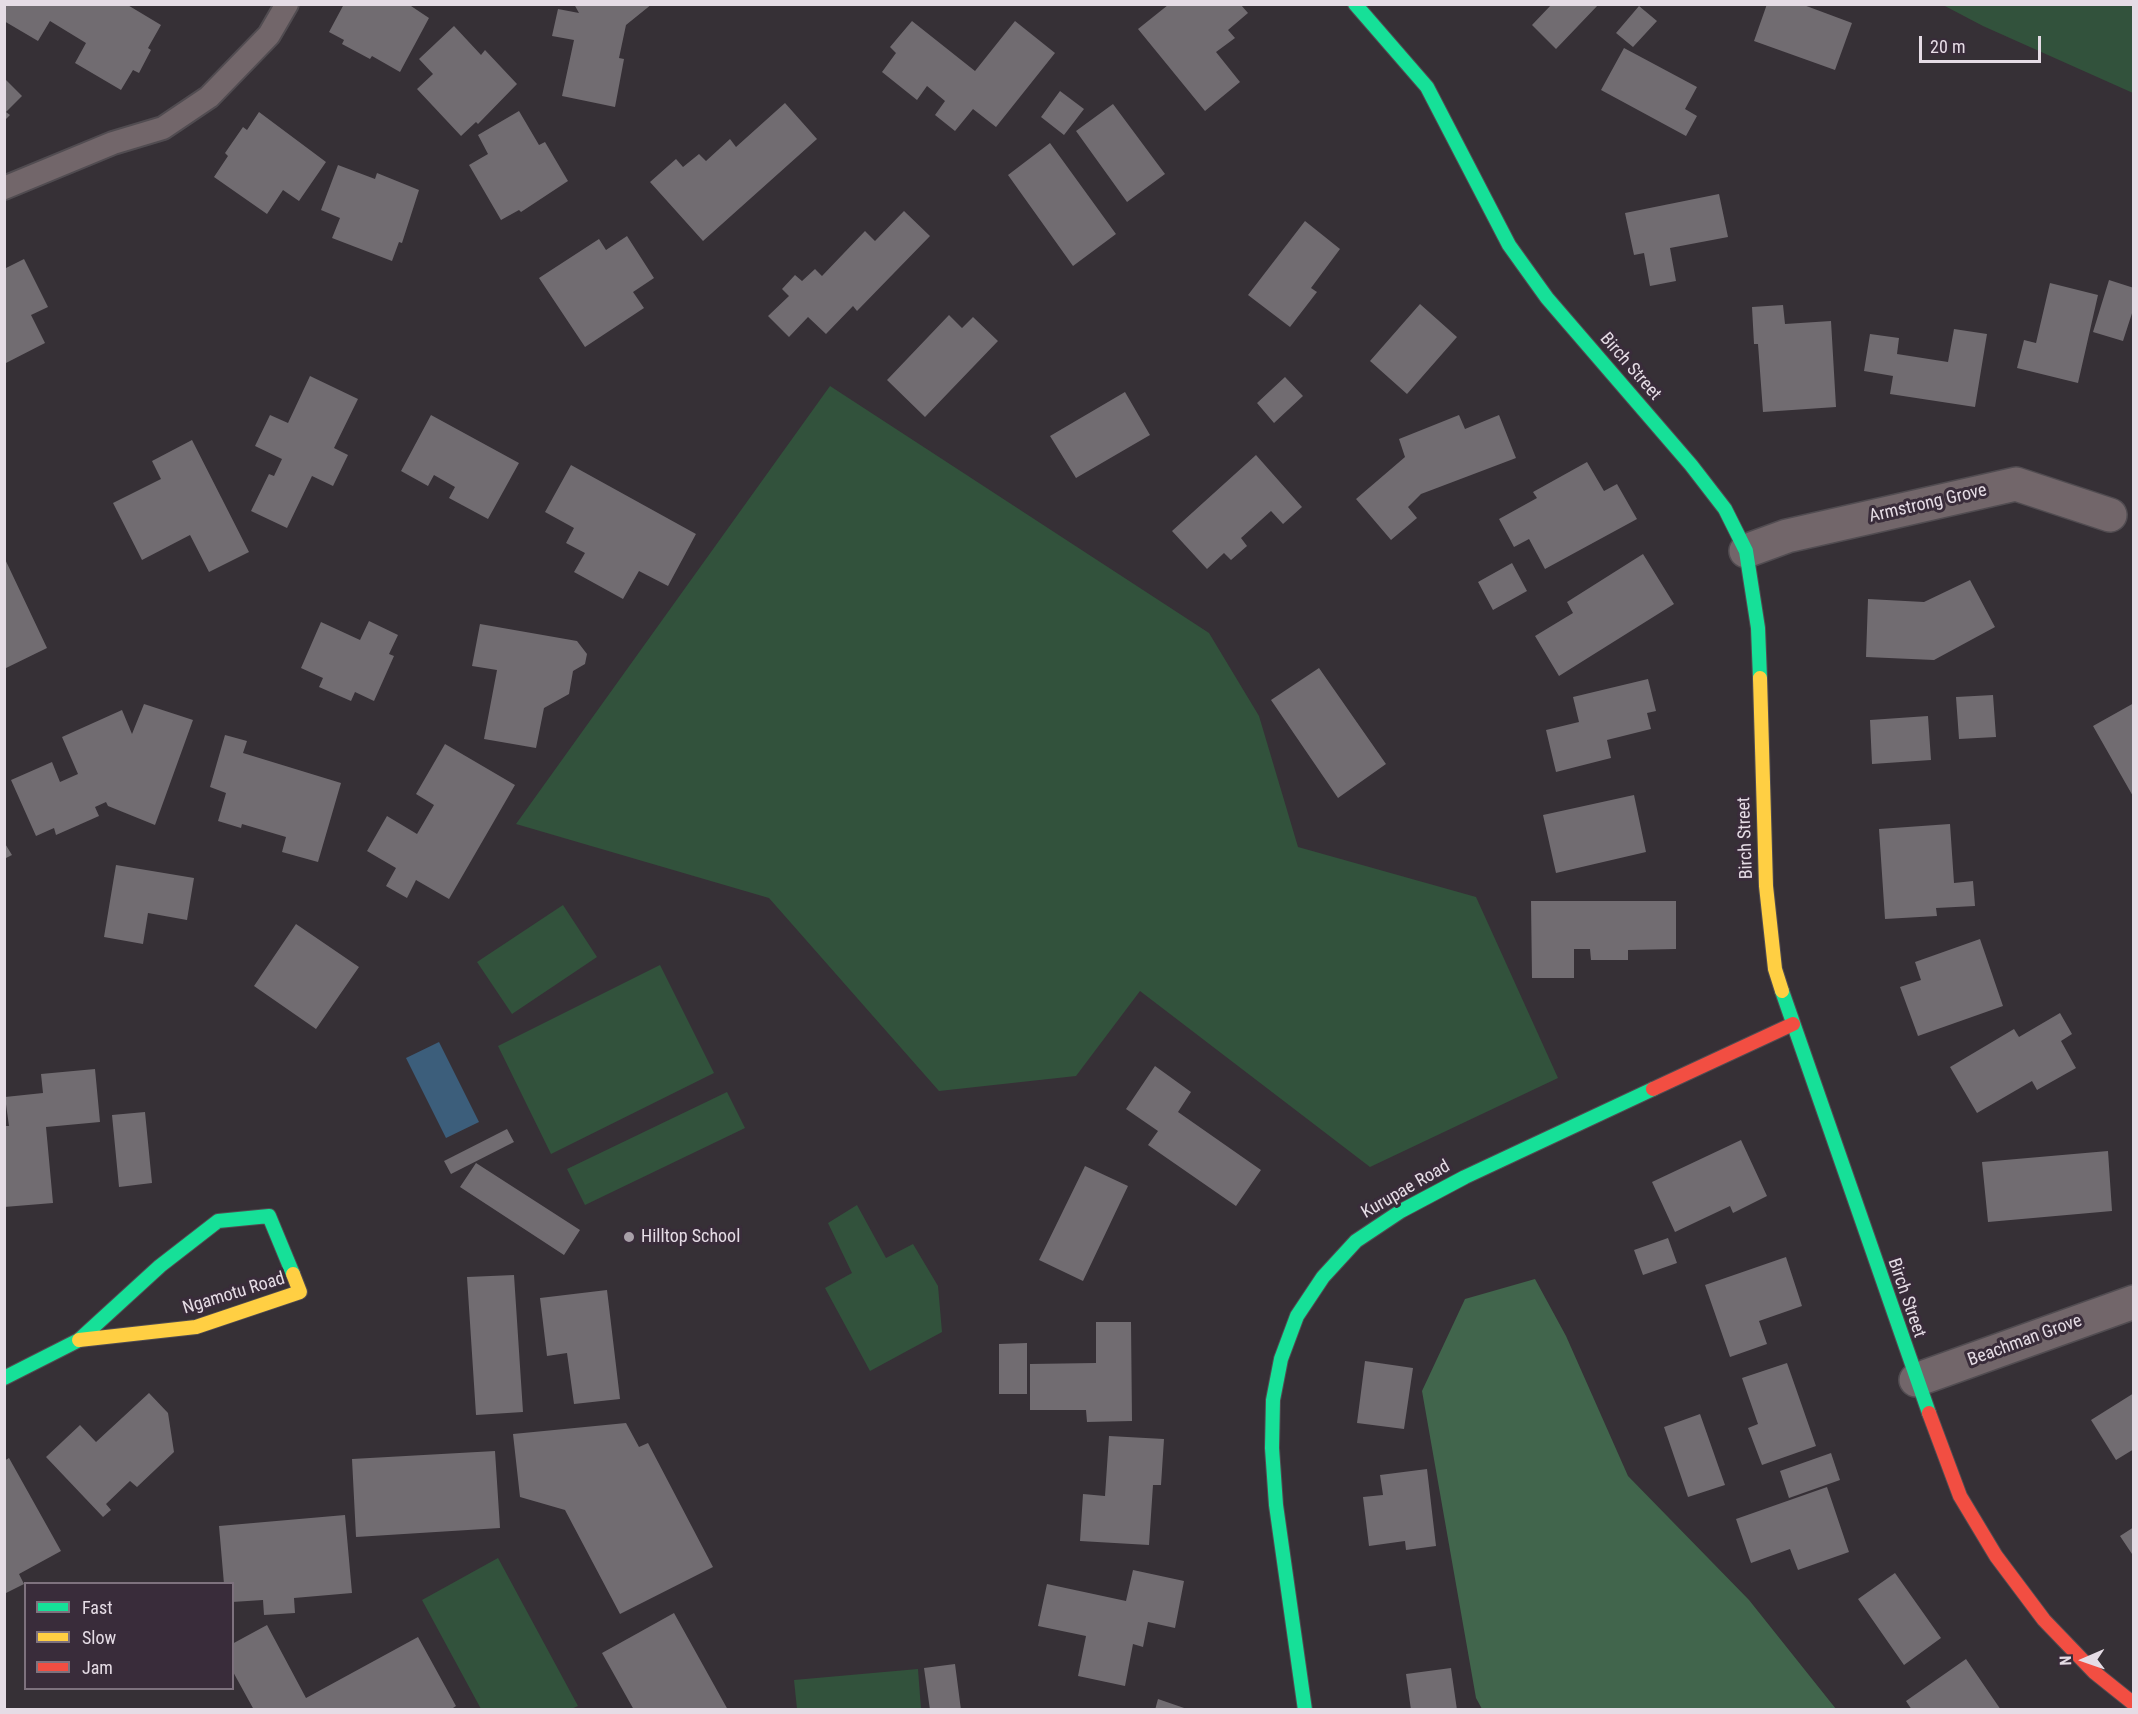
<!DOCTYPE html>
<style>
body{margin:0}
#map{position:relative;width:2138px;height:1714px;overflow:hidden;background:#363036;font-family:"Roboto Condensed",sans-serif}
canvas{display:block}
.frame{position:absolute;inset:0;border:6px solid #e5dce5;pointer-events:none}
.legend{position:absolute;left:24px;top:1582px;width:210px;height:108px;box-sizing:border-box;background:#392c3a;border:2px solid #7e727e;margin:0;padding:8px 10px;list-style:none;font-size:18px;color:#e5dce5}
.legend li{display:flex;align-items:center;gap:12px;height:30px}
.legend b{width:30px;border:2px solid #7e727e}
.north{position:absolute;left:2054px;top:1630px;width:60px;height:60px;-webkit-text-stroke:4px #392c3a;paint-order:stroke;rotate:268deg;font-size:16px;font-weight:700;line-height:24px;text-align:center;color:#e5dce5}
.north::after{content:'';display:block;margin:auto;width:21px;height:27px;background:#e5dce5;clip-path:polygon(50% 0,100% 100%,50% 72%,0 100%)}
.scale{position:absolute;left:1919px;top:36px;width:122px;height:27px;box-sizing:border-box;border:3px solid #e5dce5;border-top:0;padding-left:8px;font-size:18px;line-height:21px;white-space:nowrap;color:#e5dce5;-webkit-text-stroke:4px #392c3a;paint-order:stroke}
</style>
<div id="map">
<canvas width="2138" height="1714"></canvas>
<div class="frame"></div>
<ul class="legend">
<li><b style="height:8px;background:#16e098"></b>Fast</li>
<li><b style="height:8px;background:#ffcf43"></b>Slow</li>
<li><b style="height:8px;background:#f24e42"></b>Jam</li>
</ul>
<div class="north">N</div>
<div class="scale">20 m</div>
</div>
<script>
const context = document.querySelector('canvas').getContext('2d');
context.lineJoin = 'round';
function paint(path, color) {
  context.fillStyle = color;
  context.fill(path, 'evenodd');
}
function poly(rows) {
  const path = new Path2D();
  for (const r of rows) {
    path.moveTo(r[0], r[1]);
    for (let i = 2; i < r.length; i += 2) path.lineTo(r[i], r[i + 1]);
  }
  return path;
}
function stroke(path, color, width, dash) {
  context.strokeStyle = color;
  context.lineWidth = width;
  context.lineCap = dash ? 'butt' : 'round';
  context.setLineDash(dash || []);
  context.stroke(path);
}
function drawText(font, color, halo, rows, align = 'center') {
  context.font = font + ' "Roboto Condensed",sans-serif';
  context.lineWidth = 6;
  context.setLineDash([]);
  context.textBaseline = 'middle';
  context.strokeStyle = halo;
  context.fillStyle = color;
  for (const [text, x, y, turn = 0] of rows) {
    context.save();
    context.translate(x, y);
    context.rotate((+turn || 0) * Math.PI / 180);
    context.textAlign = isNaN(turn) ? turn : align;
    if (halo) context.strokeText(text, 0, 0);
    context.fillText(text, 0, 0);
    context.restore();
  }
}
const green = poly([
 [1943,5,2133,5,2133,93,1983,26],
 [830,386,1209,633,1259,716,1298,847,1476,897,1558,1078,1370,1167,1140,991,1076,1076,939,1091,769,898,516,824],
 [563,905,597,957,512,1014,477,962],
 [660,965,714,1073,551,1154,498,1046],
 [727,1092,745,1128,585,1205,567,1169],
 [857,1205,886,1258,913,1244,938,1286,942,1332,870,1371,825,1288,852,1273,828,1223],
 [498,1558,578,1706,571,1709,481,1709,422,1600],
 [918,1669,921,1709,797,1709,794,1680]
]);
const forest = poly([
 [1535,1279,1566,1336,1628,1476,1749,1600,1836,1709,1482,1709,1476,1698,1422,1391,1465,1299]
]);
const water = poly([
 [439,1042,479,1122,446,1138,406,1058]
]);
const building = poly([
 [4,4,126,4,161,25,148,48,151,50,139,73,133,70,121,90,75,63,86,43,50,21,38,41,4,21],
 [344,4,408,4,429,18,400,72,372,56,370,59,342,44,344,40,329,32],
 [574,4,652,4,626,25,619,58,624,59,615,107,562,96,574,40,552,36,558,9,579,13],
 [1552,4,1599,4,1556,49,1532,25],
 [1767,4,1801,4,1852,23,1835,70,1754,41],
 [1168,5,1241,5,1248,13,1228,30,1235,38,1216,52,1240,82,1205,111,1138,29],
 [1639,6,1657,21,1633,47,1616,33],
 [912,21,975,71,1015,21,1055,53,996,127,973,109,955,131,935,115,945,101,927,86,917,100,882,72,896,53,890,47],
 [454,26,481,55,485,50,517,84,478,124,476,122,461,136,417,89,433,74,419,59],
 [1624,48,1697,87,1685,109,1697,116,1686,136,1601,90],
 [4,78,22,96,6,112,10,115,5,120],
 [1060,91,1084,109,1064,135,1041,117],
 [785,103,817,139,703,241,650,182,676,159,683,167,699,154,706,161,730,139,736,147],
 [1113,104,1165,174,1127,202,1076,131],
 [519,111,539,145,545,142,568,181,521,212,519,210,501,220,469,165,488,154,478,135],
 [259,112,326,162,299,201,283,190,267,214,214,177,228,156,225,153,243,127,247,130],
 [1050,143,1116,234,1073,266,1008,175],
 [338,165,375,179,377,173,419,190,402,243,399,242,392,261,332,238,340,218,321,210],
 [1719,194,1728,237,1670,248,1676,281,1650,286,1644,253,1634,255,1625,213],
 [904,211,930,236,857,311,853,306,826,334,808,317,789,337,768,316,789,296,782,289,795,275,802,281,815,269,822,276,865,231,875,241],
 [1305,221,1340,249,1311,288,1317,292,1290,327,1248,295],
 [627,236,654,278,633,292,644,308,585,347,539,278,599,239,606,250],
 [24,259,48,307,31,315,45,343,4,364,4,269],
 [2109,280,2134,288,2134,307,2123,341,2093,332],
 [2050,283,2098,295,2078,383,2017,368,2024,340,2036,343],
 [1420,304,1457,337,1407,394,1370,361],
 [1783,305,1785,324,1831,321,1836,407,1763,412,1758,344,1754,344,1752,307],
 [949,315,962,328,973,317,998,341,925,417,887,380],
 [1954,329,1987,334,1975,407,1890,394,1893,376,1864,371,1870,334,1899,338,1897,354,1948,362],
 [310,376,358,399,334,448,348,455,333,486,312,476,287,528,251,511,269,474,274,476,282,459,255,446,270,415,288,423],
 [1285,377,1303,396,1274,423,1257,403],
 [1125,392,1150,435,1076,478,1050,436],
 [431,415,519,463,488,519,449,498,455,487,434,475,428,486,401,471],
 [1459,415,1465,429,1499,415,1516,458,1421,494,1408,507,1417,518,1391,540,1356,499,1405,457,1399,439],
 [192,440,249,552,209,572,190,535,142,560,113,503,161,479,152,461],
 [1256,455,1302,507,1283,524,1271,511,1241,538,1247,546,1231,560,1224,553,1207,569,1172,531],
 [1587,462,1604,491,1617,484,1637,519,1545,569,1529,539,1514,547,1499,519,1537,498,1533,492],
 [571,465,696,534,668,586,639,571,623,599,574,572,585,553,566,543,574,528,545,512],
 [1643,554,1674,604,1559,676,1535,636,1573,613,1567,602],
 [4,557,47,648,4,669],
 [1512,563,1527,591,1493,610,1478,582],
 [1970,580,1995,627,1934,660,1866,657,1868,599,1924,602],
 [369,621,398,635,389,654,394,656,374,701,355,692,351,701,319,687,323,678,301,668,321,622,360,640],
 [480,624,577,641,587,654,585,664,573,671,569,694,544,708,536,748,484,739,497,670,472,666],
 [1319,668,1386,764,1338,798,1271,700],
 [1648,679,1656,711,1647,713,1651,729,1607,740,1611,758,1556,772,1546,730,1579,722,1573,697],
 [1993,695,1996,737,1959,739,1956,697],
 [2134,703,2134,798,2093,726],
 [144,704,193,720,155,825,108,806,106,802,95,807,99,816,56,835,54,828,36,836,11,780,52,762,60,782,78,774,62,737,122,710,132,734],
 [1928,716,1931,760,1872,764,1870,720],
 [225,735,247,741,243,753,341,783,318,862,282,852,286,837,242,824,241,828,218,821,226,793,210,787],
 [445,744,515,785,449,899,416,880,407,898,386,886,396,868,367,851,387,816,417,834,434,805,416,794],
 [1634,795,1646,852,1556,873,1543,815],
 [1950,824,1954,883,1973,881,1975,906,1936,908,1937,916,1885,919,1879,829],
 [4,842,12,855,4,859],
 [116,865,194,878,187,920,148,913,143,944,104,937],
 [1531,901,1676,901,1676,949,1628,950,1628,960,1591,960,1590,949,1574,949,1574,978,1532,978],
 [296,924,359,967,316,1029,254,986],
 [1980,939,2003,1006,1918,1036,1900,987,1921,980,1915,962],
 [2060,1013,2072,1034,2061,1041,2076,1068,2037,1090,2032,1081,1977,1113,1950,1067,2014,1029,2019,1037],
 [1155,1066,1191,1092,1178,1112,1261,1170,1236,1206,1148,1145,1158,1131,1126,1109],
 [95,1069,100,1122,46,1127,53,1203,4,1207,4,1126,9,1126,5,1097,43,1093,41,1074],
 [145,1112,152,1183,119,1187,112,1115],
 [507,1129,514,1142,451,1174,444,1161],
 [1741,1140,1767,1196,1733,1213,1730,1206,1675,1232,1652,1182],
 [2108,1151,2112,1211,1988,1222,1982,1162],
 [476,1163,580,1230,564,1255,460,1187],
 [1085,1166,1128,1186,1083,1281,1039,1260],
 [1668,1238,1677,1263,1643,1275,1634,1250],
 [1786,1257,1802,1306,1759,1321,1767,1344,1730,1357,1705,1285],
 [514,1275,523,1412,476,1415,467,1277],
 [607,1290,620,1399,574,1404,567,1353,547,1356,540,1298],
 [1096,1322,1131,1322,1132,1421,1087,1422,1086,1410,1030,1410,1030,1364,1096,1363],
 [1027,1343,1027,1394,999,1394,999,1344],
 [1365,1361,1413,1368,1404,1429,1357,1423],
 [1787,1363,1816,1446,1762,1465,1748,1428,1758,1424,1742,1378],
 [149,1393,168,1413,174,1452,137,1487,130,1481,106,1504,111,1510,103,1517,46,1457,80,1425,96,1442],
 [2134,1393,2134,1449,2116,1460,2091,1420],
 [1700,1414,1725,1485,1688,1497,1664,1427],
 [626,1423,639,1447,648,1443,713,1567,620,1614,565,1510,520,1497,513,1434],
 [1109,1436,1164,1439,1161,1485,1153,1485,1149,1545,1080,1541,1083,1494,1105,1496],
 [495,1451,500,1528,356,1537,352,1459],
 [1831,1453,1840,1480,1789,1498,1780,1471],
 [9,1458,61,1551,19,1574,24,1584,4,1594,4,1461],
 [1427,1469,1436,1546,1406,1550,1405,1541,1369,1546,1363,1497,1383,1495,1380,1475],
 [1827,1487,1849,1552,1798,1570,1790,1549,1751,1563,1736,1519],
 [345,1515,352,1593,294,1598,295,1613,264,1615,263,1600,232,1602,232,1584,224,1584,219,1526],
 [2134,1527,2134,1557,2120,1536],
 [1133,1570,1184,1581,1175,1628,1148,1622,1143,1647,1133,1644,1125,1686,1078,1676,1086,1636,1038,1626,1047,1584,1126,1601],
 [1895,1573,1941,1638,1904,1665,1858,1599],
 [674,1613,728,1710,634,1710,602,1653],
 [267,1625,306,1698,418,1637,456,1706,450,1710,254,1710,232,1670,232,1644],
 [1966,1659,2001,1710,1912,1710,1906,1701],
 [955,1664,961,1710,930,1710,924,1668],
 [1451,1668,1457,1710,1411,1710,1406,1674],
 [1158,1699,1187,1709,1187,1710,1155,1710]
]);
const lane = poly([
 [4,188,113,143,163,128,209,97,269,35,287,4]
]);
const street = poly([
 [1746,551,1787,536,2016,484,2110,515],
 [1916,1380,2134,1302]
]);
const fast = poly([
 [1355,4,1427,87,1509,245,1547,298,1691,465,1725,509,1746,551,1758,628,1760,678],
 [1782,991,1929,1413],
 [4,1378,79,1340,160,1266,218,1221,269,1216,293,1274],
 [1305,1710,1276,1505,1272,1448,1273,1400,1281,1359,1297,1316,1323,1277,1356,1241,1401,1211,1465,1177,1653,1089]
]);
const slow = poly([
 [1760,678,1766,886,1775,969,1782,991],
 [79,1340,196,1327,300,1292,293,1274]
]);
const jam = poly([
 [1653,1089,1793,1024],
 [1929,1413,1960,1496,1996,1556,2044,1620,2094,1672,2134,1704]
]);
const markers = [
 [629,1237,6,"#a8a0a8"]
];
const streetNames = [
 ["Birch Street",1630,367,49],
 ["Armstrong Grove",1928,504,-13],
 ["Birch Street",1746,838,-92],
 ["Kurupae Road",1406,1190,-30],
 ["Ngamotu Road",234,1294,-17],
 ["Birch Street",1906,1298,71],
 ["Beachman Grove",2025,1341,-20]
];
const poiNames = [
 ["Hilltop School",641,1237]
];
paint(green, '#32523c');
paint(forest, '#41654c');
paint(water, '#3c5e7b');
paint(building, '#716c71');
stroke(lane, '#514c51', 26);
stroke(street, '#514c51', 36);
stroke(fast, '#514c51', 16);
stroke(slow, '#514c51', 16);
stroke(jam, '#514c51', 16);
stroke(lane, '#72666a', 22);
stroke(street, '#72666a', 33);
stroke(fast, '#16e098', 14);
stroke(slow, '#ffcf43', 14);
stroke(jam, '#f24e42', 14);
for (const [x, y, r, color] of markers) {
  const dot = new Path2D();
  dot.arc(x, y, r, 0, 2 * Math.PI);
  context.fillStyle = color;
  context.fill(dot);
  stroke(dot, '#392c3a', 2);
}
drawText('18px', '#e5dce5', '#392c3a', streetNames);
drawText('18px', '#e5dce5', '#392c3a', poiNames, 'left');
</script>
